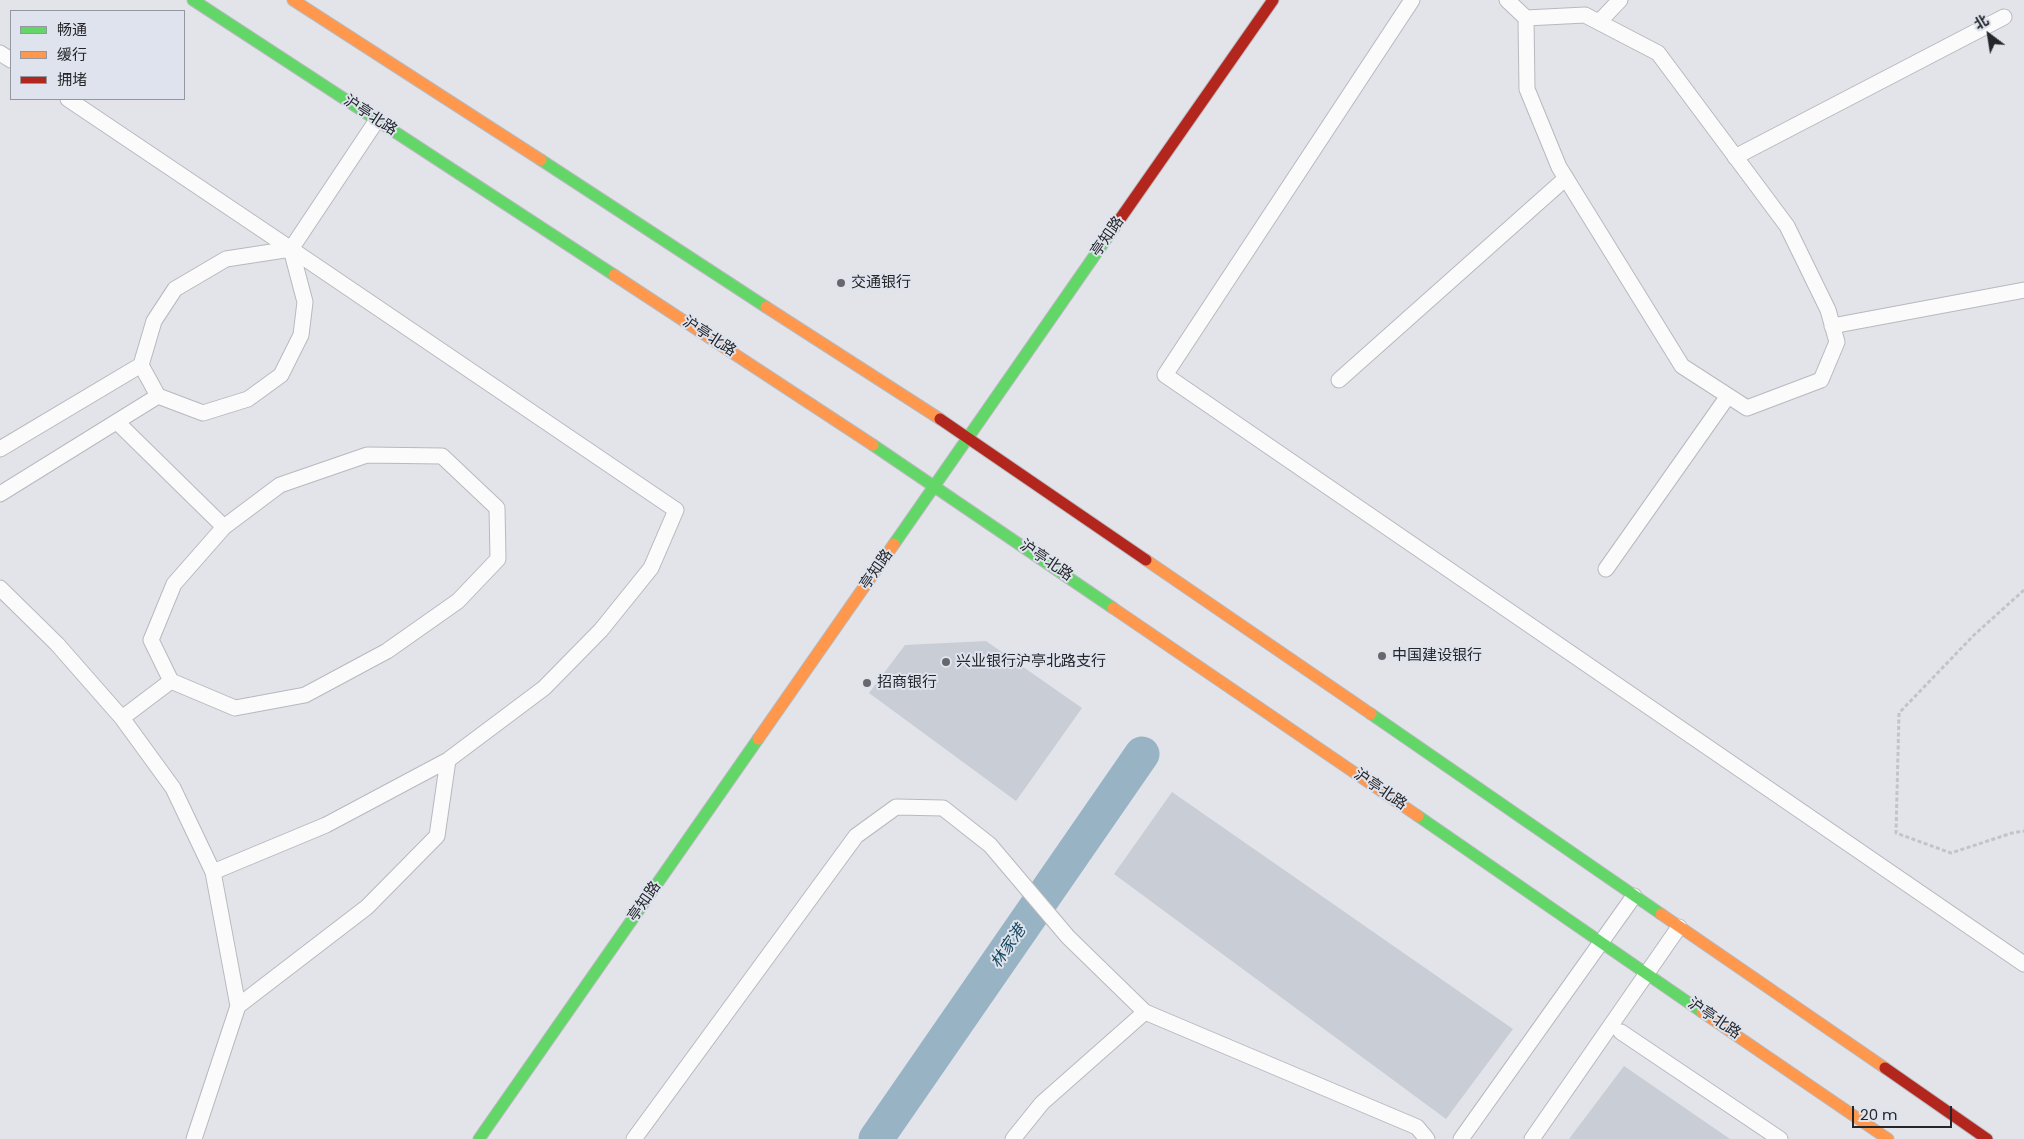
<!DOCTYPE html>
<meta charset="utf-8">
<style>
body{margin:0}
#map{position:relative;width:2024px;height:1139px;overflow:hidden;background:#e2e4ea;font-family:Poppins,"Noto Sans SC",sans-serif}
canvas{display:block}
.legend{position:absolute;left:10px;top:10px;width:175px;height:90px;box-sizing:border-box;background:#dee3ed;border:1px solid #94979f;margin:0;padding:6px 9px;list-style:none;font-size:15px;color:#25262a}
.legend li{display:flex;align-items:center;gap:10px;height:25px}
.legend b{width:25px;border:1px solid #94979f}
.north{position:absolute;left:1964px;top:10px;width:50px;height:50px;-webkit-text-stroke:4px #dee3ed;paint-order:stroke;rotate:329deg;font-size:14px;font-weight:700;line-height:20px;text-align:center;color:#25262a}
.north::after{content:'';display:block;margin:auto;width:18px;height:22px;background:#25262a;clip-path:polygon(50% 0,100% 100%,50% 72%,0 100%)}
.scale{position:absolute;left:1852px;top:1106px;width:100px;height:22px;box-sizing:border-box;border:2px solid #25262a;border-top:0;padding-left:6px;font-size:15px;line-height:18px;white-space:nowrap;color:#25262a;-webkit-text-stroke:4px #dee3ed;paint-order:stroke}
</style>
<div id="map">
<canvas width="2024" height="1139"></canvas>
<ul class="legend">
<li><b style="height:6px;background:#63d668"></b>畅通</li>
<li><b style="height:6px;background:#ff974d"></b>缓行</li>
<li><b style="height:6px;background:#b3261e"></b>拥堵</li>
</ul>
<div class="north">北</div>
<div class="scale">20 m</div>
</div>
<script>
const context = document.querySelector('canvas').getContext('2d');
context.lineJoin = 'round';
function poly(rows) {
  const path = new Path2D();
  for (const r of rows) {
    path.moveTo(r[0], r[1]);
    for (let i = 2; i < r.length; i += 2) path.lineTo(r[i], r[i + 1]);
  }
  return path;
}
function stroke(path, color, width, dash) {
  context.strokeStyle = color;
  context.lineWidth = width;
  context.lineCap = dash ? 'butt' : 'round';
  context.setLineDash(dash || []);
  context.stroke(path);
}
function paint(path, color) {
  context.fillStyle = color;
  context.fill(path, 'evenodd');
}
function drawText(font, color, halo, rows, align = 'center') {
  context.font = font + ' Poppins,"Noto Sans SC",sans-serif';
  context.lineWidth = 4;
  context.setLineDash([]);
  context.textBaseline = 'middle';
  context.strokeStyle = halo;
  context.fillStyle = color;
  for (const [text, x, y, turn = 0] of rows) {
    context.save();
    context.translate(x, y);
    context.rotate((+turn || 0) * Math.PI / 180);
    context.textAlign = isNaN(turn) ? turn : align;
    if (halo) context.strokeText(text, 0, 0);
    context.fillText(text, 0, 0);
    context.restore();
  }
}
const canal = poly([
 [876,1139,1142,754]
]);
const building = poly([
 [986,641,1082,708,1016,801,869,693,905,645],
 [1172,792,1513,1029,1446,1119,1114,874],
 [1624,1066,1730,1139,1569,1139]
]);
const path = poly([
 [2024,590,1974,635,1899,713,1896,833,1951,853,2012,833,2024,831]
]);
const lane = poly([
 [1412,0,1165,375,2024,964],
 [1507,0,1526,18,1527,89,1559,167,1682,366,1747,408,1821,380,1837,342,1828,310,1787,226,1658,53,1585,15,1526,18],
 [1599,22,1620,0],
 [0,53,11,60],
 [68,99,291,249,377,120],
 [1735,157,2004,17],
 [1832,326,2024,290],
 [1339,380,1566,178],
 [117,422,224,527],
 [0,449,141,365],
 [0,494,158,396],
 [1606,569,1728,396],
 [0,588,57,644,122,718,173,788,213,872,238,1006,194,1139],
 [122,718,171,681,151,640,174,584,224,527,280,485,367,455,442,456,497,508,498,559,458,601,387,651,305,695,235,708,171,681],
 [213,872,326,825,448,760,544,688,601,630,651,568,676,510,291,249,226,259,175,289,154,321,141,365,158,396,203,413,248,399,281,375,301,335,305,302,291,249],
 [238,1006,367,907,437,836,448,760],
 [1621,1032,1780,1139],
 [634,1139,856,836,896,807,943,808,990,845,1068,937,1145,1012,1417,1127,1427,1139],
 [1013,1139,1042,1103,1145,1012],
 [1461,1139,1634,896],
 [1532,1139,1679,927]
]);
const fast = poly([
 [193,0,614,275],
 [541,160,766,307],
 [873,445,1113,608],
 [894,544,1120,219],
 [1371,714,1661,914],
 [1418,816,1702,1012],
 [479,1139,758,739]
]);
const slow = poly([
 [293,0,541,160],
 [614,275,873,445],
 [766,307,940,419],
 [1146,560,1371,714],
 [1113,608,1418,816],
 [758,739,894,544],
 [1661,914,1885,1068],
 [1702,1012,1888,1139]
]);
const jam = poly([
 [1120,219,1273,0],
 [940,419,1146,560],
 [1885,1068,1987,1139]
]);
const markers = [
 [841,283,5,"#67686d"],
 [1382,656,5,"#67686d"],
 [946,662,5,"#67686d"],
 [867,683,5,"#67686d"]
];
const streetNames = [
 ["沪亭北路",370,116,33],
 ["亭知路",1108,237,-55],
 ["沪亭北路",709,337,33],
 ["沪亭北路",1046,561,34],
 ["亭知路",877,570,-55],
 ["沪亭北路",1380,790,34],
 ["亭知路",645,902,-55],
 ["沪亭北路",1714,1019,34]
];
const poiNames = [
 ["交通银行",851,283],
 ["中国建设银行",1392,656],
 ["兴业银行沪亭北路支行",956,662],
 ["招商银行",877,683]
];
const waterNames = [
 ["林家港",1009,947,-55]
];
stroke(canal, '#97b3c4', 35);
paint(building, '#c9cdd6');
stroke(lane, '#b7b9bd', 17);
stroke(fast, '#b7b9bd', 13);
stroke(slow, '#b7b9bd', 13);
stroke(jam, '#b7b9bd', 13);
stroke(path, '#c2c4c5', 3, [4, 2.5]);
stroke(lane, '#fbfbfc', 15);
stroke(fast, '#63d668', 11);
stroke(slow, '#ff974d', 11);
stroke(jam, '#b3261e', 11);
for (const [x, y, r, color] of markers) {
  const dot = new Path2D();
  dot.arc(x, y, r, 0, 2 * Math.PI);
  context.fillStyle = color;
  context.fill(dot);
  stroke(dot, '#dee3ed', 2);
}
drawText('15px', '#25262a', '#dee3ed', streetNames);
drawText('15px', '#25262a', '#dee3ed', poiNames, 'left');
drawText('italic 16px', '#164960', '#dee3ed', waterNames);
</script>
